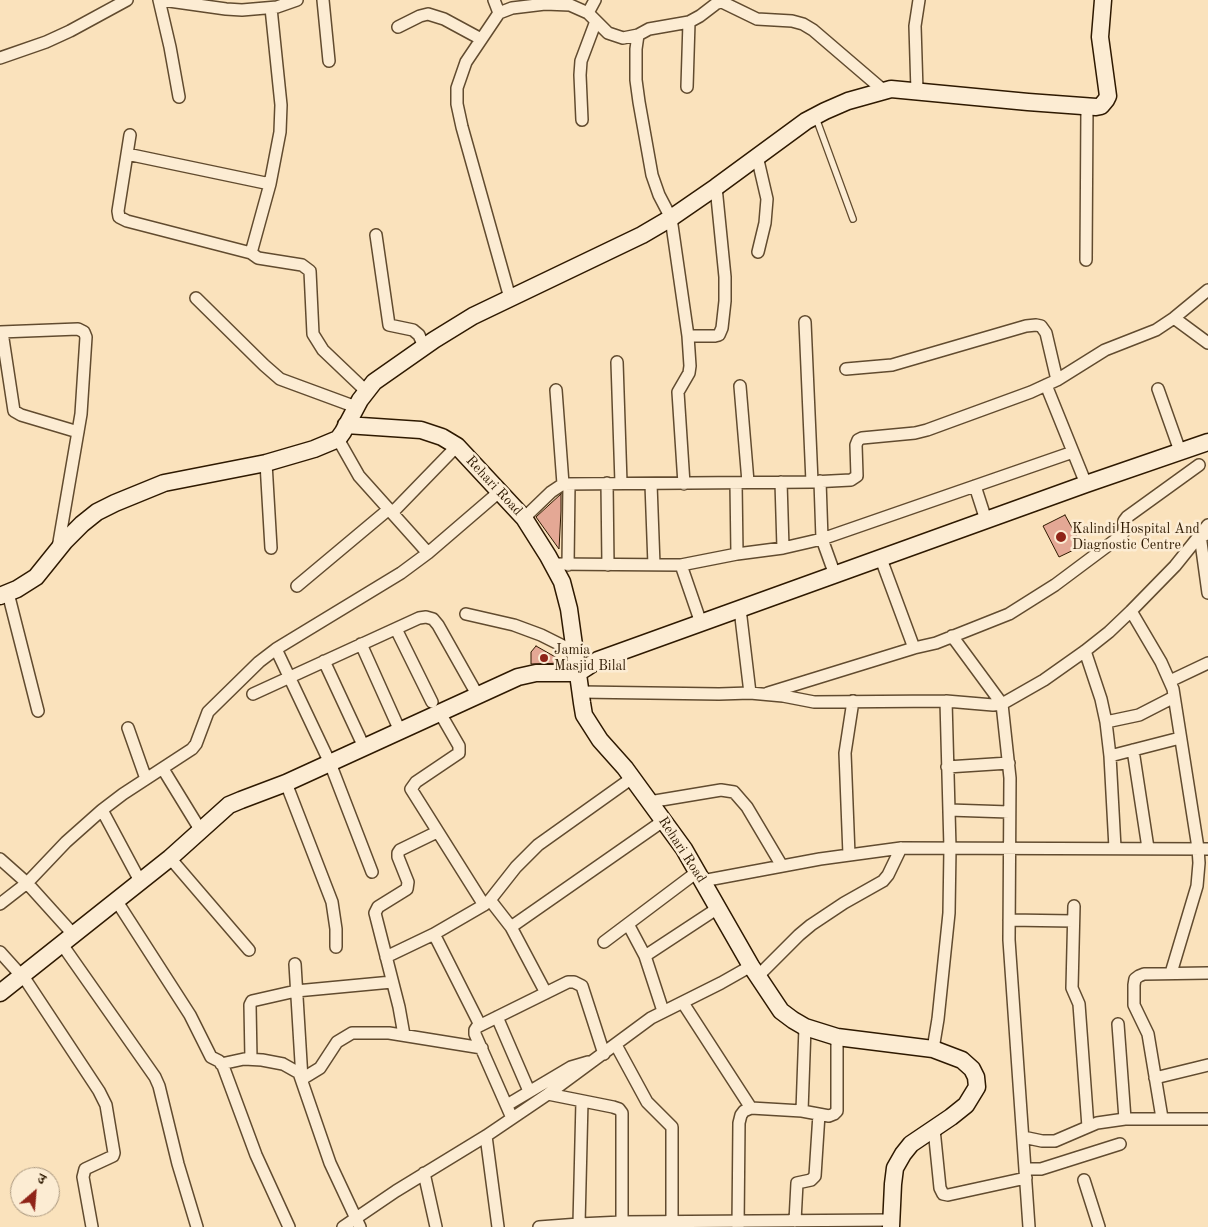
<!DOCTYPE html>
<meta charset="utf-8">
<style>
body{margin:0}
#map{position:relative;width:1208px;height:1227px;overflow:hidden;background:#fae2bc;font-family:"Old Standard TT","Noto Serif Devanagari",serif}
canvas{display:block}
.north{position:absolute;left:10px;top:1167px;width:50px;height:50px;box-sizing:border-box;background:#fcecd3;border:1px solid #aa987f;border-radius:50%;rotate:27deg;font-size:14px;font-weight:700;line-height:20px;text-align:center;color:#2e1900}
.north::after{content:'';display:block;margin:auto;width:18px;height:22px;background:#8f2418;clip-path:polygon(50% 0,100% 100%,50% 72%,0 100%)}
</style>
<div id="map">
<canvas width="1208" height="1227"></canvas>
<div class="north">उ</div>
</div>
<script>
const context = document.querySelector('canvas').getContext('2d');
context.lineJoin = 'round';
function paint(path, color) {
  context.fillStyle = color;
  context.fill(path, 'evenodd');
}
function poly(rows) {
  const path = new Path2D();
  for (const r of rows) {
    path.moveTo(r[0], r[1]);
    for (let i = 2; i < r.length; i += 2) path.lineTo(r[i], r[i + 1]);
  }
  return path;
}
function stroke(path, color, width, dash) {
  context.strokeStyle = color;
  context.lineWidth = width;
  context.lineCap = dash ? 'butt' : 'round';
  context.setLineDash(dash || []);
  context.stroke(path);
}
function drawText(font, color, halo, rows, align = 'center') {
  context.font = font + ' "Old Standard TT",serif';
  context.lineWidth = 5;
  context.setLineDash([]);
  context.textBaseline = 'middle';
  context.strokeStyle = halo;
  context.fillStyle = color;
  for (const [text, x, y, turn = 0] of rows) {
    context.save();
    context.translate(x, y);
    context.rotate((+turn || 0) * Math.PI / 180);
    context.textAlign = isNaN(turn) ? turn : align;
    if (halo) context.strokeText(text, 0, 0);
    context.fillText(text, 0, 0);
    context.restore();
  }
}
const building = poly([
 [561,494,561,511,559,549,536,517,561,494],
 [1065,515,1082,546,1059,557,1043,526,1065,515],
 [536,646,566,663,531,664,531,652,536,646]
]);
const lane = poly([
 [816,118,853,219]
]);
const street = poly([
 [159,0,170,47,179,97],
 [162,0,226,9,242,10,277,7,297,0],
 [323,0,329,61],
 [494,0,499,13],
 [271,8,281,105,280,132,270,184,251,253,258,258,302,265,310,271,313,334,323,350,366,391],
 [588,13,595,0],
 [398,27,420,16,428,14,444,19,481,39],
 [638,35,636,49,636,80,639,102,652,175,659,195,671,218,688,336,690,366,689,373,678,392,684,484],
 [0,58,46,42,70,31,127,0],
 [687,87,689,22],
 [917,91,915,26,919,0],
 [582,120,580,75,581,61,596,21],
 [130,135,118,211,119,217,127,221,251,253],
 [127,154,270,184],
 [757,156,767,199,765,223,758,252],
 [376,235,389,325,413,330,419,335,424,347],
 [1086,260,1087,107],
 [196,298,264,365,280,379,356,407],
 [510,298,462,127,457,104,457,88,466,62,499,13,512,8,545,4,570,5,588,13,608,33,623,38,638,35,649,29,689,22,700,16,717,3,722,2,757,19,792,21,803,24,813,30,883,90],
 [1174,318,1208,343],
 [805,322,812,482],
 [0,332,78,329,84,332,86,337,81,414,58,548],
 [2,332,14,411,21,415,78,432],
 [688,336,715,336,719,335,722,328,725,301,725,277,716,187],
 [617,362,621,483],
 [846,369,892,365,1026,326,1036,325,1041,326,1046,333,1057,380],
 [1046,385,1086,484],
 [740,386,748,482],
 [1158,389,1180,451],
 [556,390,563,484],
 [338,439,359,476,428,553],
 [266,463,271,548],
 [820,481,822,539,835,575],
 [781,482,783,548],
 [607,483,608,565],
 [736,483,737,554],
 [651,484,654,565],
 [975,486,986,520],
 [392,513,457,446],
 [524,518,551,492,563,484,812,482,851,480,857,476,856,445,858,440,862,438,915,433,927,430,1031,392,1057,380,1105,350,1156,330,1174,318,1208,290],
 [1205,535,1200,535,1208,593],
 [881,559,914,648],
 [552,564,681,565,737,554,783,548,822,539,1073,452],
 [568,565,569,484],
 [681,565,701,623],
 [297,586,389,509],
 [8,593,38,711],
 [740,609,750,693],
 [1131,611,1161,662,1173,689,1198,848,1199,863,1197,886,1171,973],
 [466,614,514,625,541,635,575,652],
 [396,629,432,702],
 [952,636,1002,704,1010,778,1009,940,1029,1227],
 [361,644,400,731],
 [276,649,330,763,372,872],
 [1085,651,1101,699,1106,722,1110,756,1115,848],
 [324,661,364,747],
 [1170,681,1208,663],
 [580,692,719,694,750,693,783,696,814,702,946,701,993,705,1002,704,1044,680,1085,651,1109,632,1131,611,1175,566,1208,525],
 [768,693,914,648,936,643,1009,614,1055,585,1122,535,1124,531,1124,521,1127,517,1199,465],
 [253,694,419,618,426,617,433,619,438,625,478,696],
 [440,713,459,746,459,753,416,782,411,789,484,905],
 [1106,722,1139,715,1174,697],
 [128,728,146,779],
 [1133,750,1148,848],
 [1110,756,1180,738],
 [947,767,1009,763],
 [163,769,201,831],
 [286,783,332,902,336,929,336,947],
 [649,802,721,790,734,792,747,807,782,866],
 [102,810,140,881],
 [949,810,1009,812],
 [849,855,845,753,853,701],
 [170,858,249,950],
 [0,859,27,883,73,934],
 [702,881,820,859,901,848,1208,849],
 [116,900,190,1015,211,1057,219,1061,223,1066,256,1155,289,1227],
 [490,900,511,927,546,993],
 [0,904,27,883,66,842,102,810,123,794,192,749,196,744,208,712,259,662,276,649,401,573,428,553,499,492],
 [1074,906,1072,988,1079,1004,1088,1127],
 [1009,920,1073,921],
 [628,924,645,956,663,1011],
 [511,927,663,821],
 [434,934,480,1025],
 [604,942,697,872],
 [61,943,155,1077,159,1086,178,1164,197,1227],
 [0,952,27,982,99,1091,106,1105,114,1153,113,1156,85,1169,83,1177,92,1227],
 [645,956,718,908],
 [386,957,434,934,484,905,490,900,516,867,538,845,632,778],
 [295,964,302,1079,320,1068,337,1042,352,1033,389,1033,482,1048],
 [758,976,799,935,811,925,844,903,883,881,888,875,901,848],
 [683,1003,751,1108],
 [497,1017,529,1091],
 [1118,1024,1125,1119],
 [404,1035,399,1007,375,913,378,907,407,889,408,882,398,857,398,853,400,850,437,832],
 [616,1045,647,1102,672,1127,672,1227],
 [933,1049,938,1019,949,913,950,848,946,701],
 [251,1059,250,1005,252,1001,296,991,392,982],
 [221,1064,244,1059,262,1060,283,1064,299,1073,330,1163,360,1227],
 [1155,1078,1208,1065],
 [548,1094,613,1107,619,1109,622,1113,622,1227],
 [507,1105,571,1067,588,1062],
 [802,1111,805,1027],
 [512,1118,475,1034,475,1030,477,1027,568,982,574,982,582,986,604,1054],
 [1162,1118,1148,1034,1134,1005,1134,985,1135,979,1139,976,1144,974,1208,973],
 [934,1129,940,1188,943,1194,948,1195,1026,1178],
 [486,1136,498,1227],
 [1023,1137,1042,1141,1055,1141,1097,1123,1125,1119,1208,1119],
 [1025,1169,1041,1169,1120,1144],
 [424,1173,436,1227],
 [1084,1180,1099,1227],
 [795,1221,797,1183,811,1180,815,1176,819,1114],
 [343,1227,396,1191,486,1136,548,1094,651,1018,721,983,751,966],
 [539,1227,579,1224,582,1101],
 [579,1227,579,1224,622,1222,891,1220],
 [738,1227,739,1123,741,1115,744,1111,751,1108,802,1111,829,1116,834,1114,837,1111,837,1037]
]);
const secondary = poly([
 [346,425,421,430,442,437,457,446,524,518,548,556,562,582,569,609,582,703,584,715,600,740,625,768,684,849,751,966,781,1011,793,1020,805,1027,837,1037,933,1049,962,1060,972,1069,976,1077,977,1087,966,1105,951,1117,911,1144,903,1154,895,1168,893,1184,891,1227],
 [0,596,17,589,36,577,65,541,82,524,97,512,115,503,164,483,266,463,314,449,338,439,343,432,360,400,374,382,434,340,473,316,642,235,671,218,716,187,806,121,825,111,848,101,891,89,1028,102,1096,107,1101,106,1106,100,1108,96,1100,37,1103,0],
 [0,993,170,858,229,805,241,800,286,783,518,677,536,673,578,673,598,660,1086,484,1208,442]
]);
const markers = [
 [1061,537,6,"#8f2418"],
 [544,658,5,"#8f2418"]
];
const streetNames = [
 ["Rehari Road",494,486,47],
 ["Rehari Road",682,850,57]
];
const poiNames = [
 ["Kalindi Hospital And",1072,529],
 ["Diagnostic Centre",1072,545],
 ["Jamia",554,650],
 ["Masjid Bilal",554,666]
];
paint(building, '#e4a895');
stroke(building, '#2e1900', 1);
stroke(lane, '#614b2f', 8);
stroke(street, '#614b2f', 14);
stroke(secondary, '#2e1900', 19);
stroke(lane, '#fcecd3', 5.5);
stroke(street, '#fcecd3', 11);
stroke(secondary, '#fcecd3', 16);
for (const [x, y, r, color] of markers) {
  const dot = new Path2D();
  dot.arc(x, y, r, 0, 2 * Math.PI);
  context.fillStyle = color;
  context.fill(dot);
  stroke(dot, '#fcecd3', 2);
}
drawText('14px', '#2e1900', '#fcecd3', streetNames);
drawText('14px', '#2e1900', '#fcecd3', poiNames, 'left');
</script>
